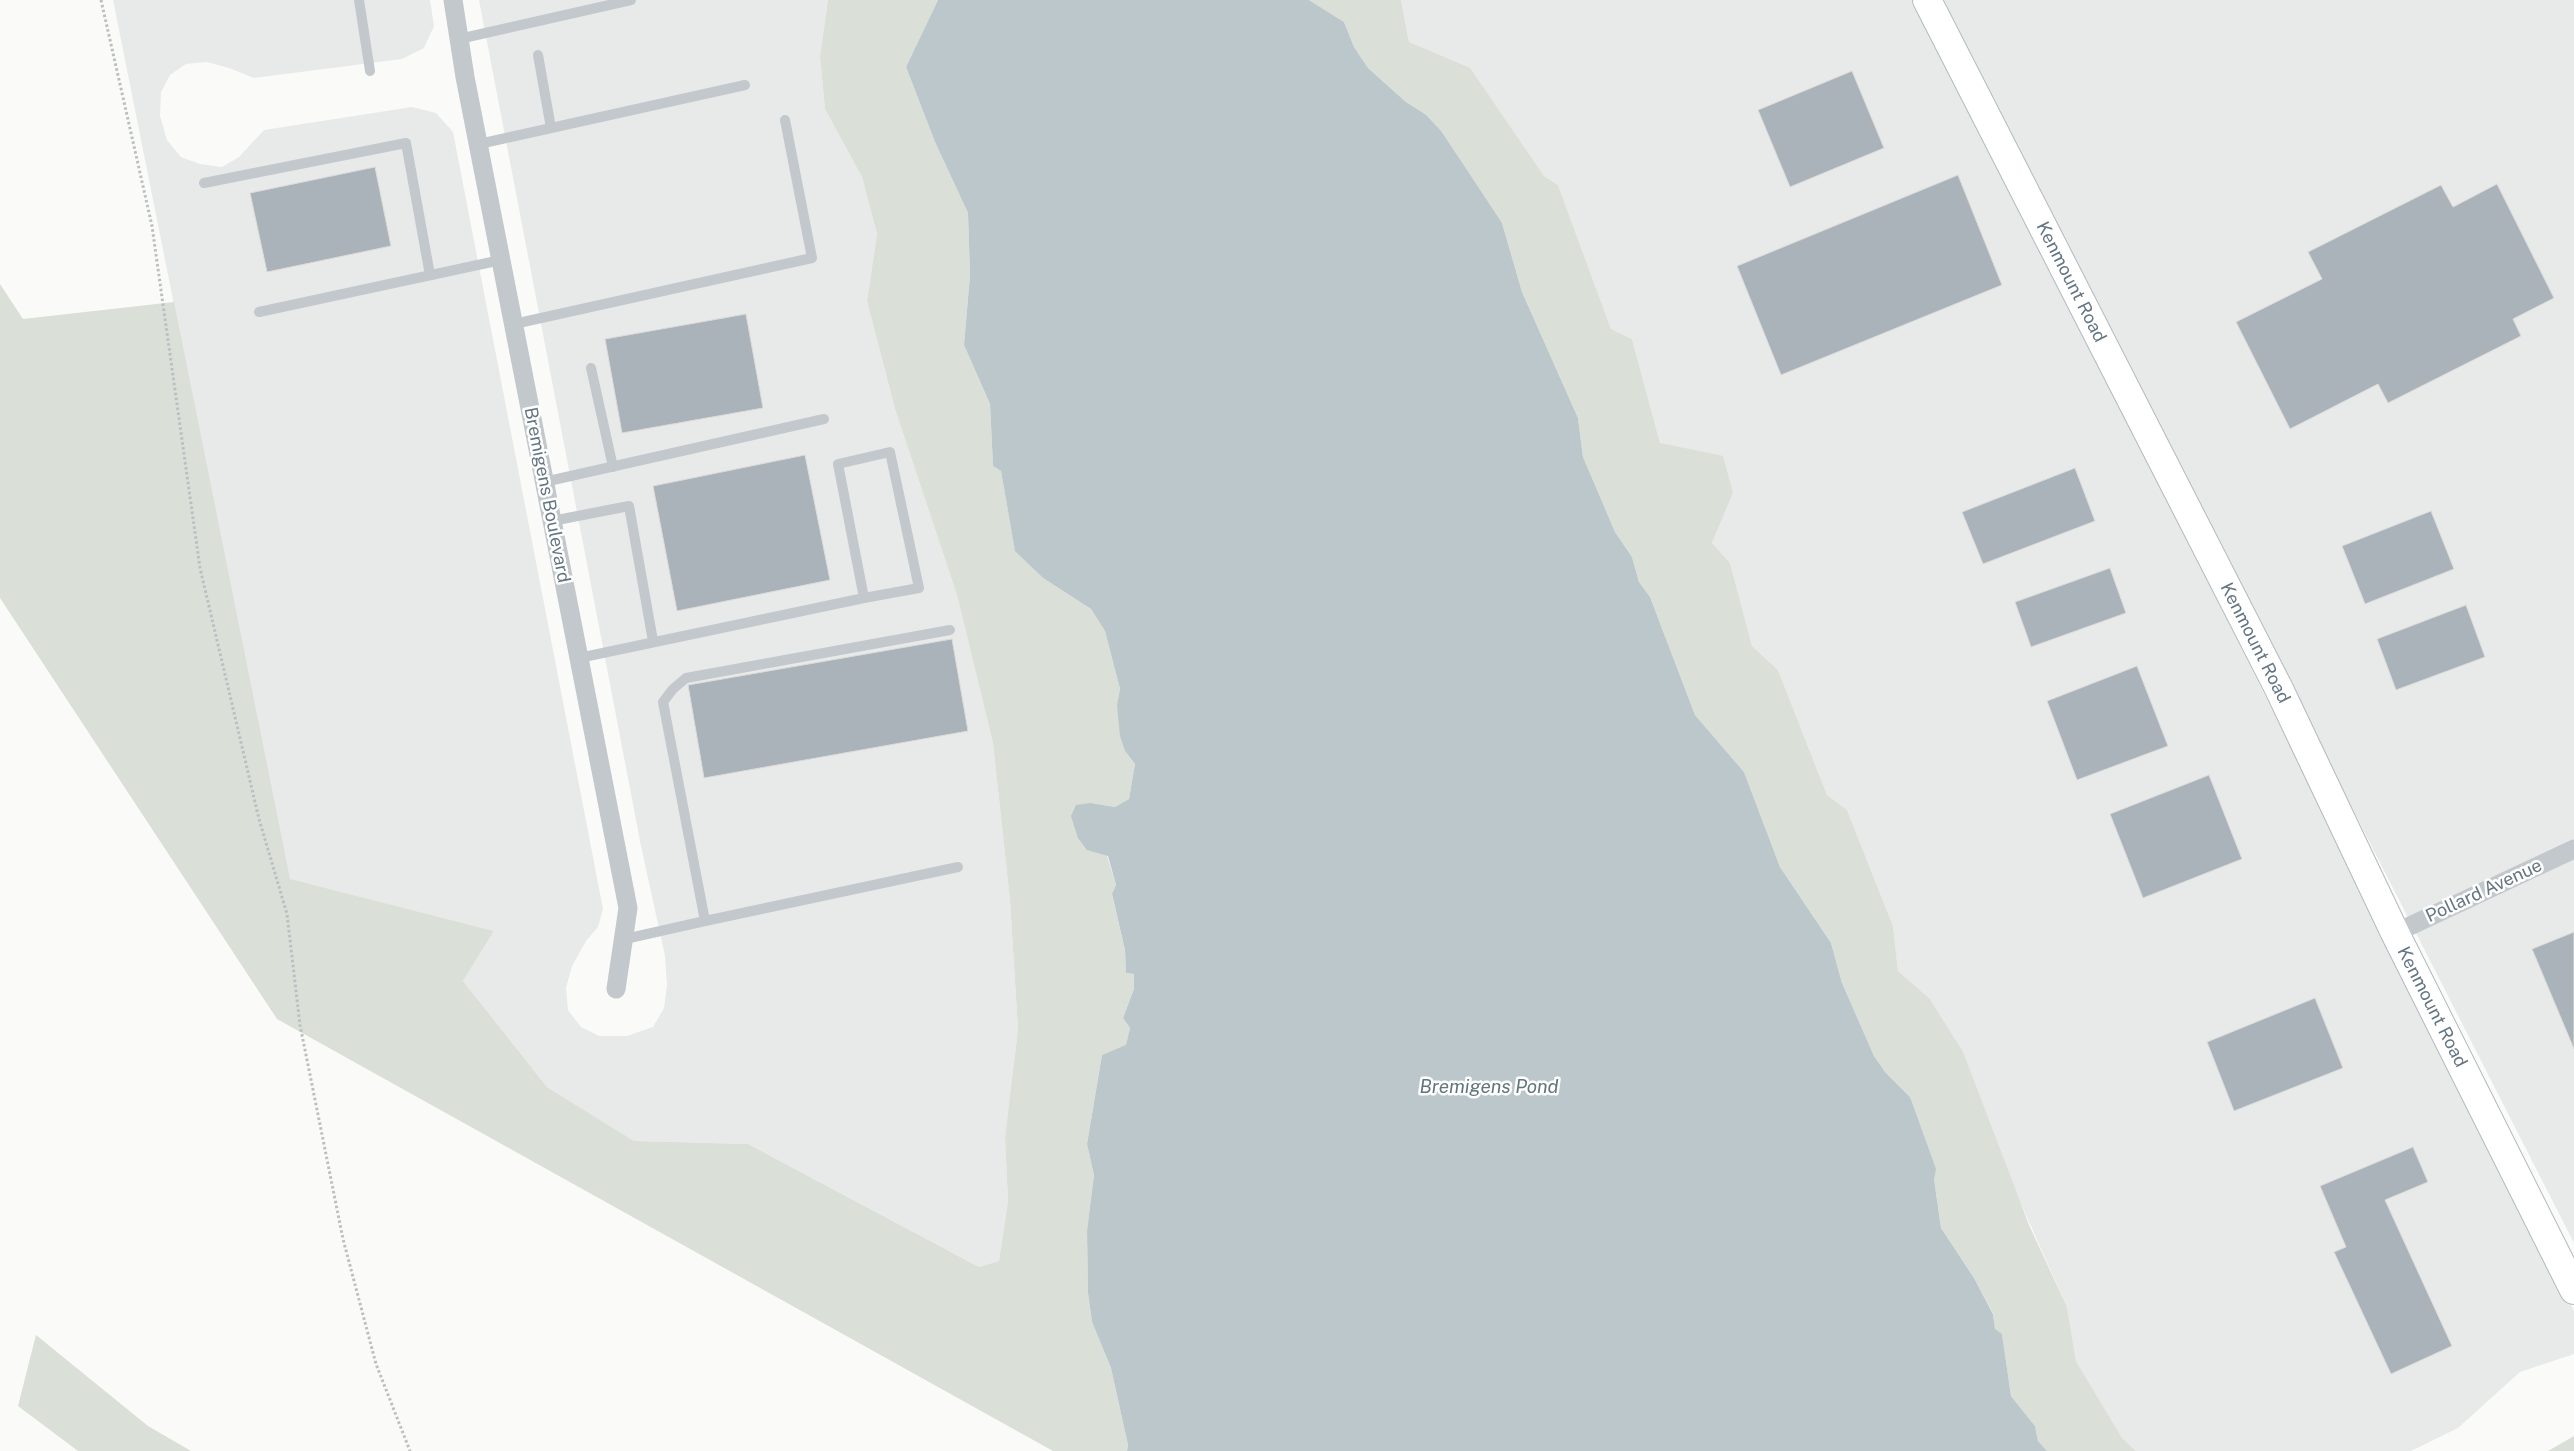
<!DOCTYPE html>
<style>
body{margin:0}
canvas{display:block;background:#fafaf8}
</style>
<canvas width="2574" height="1451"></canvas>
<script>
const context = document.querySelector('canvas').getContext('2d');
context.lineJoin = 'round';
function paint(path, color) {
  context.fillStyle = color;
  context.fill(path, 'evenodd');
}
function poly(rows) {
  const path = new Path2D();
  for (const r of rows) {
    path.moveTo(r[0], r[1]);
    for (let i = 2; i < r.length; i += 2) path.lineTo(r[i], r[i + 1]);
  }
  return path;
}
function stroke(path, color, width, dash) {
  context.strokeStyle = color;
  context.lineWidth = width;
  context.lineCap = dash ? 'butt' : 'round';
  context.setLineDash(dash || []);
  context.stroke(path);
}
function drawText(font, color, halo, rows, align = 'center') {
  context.font = font + ' "Public Sans",sans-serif';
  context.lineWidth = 5;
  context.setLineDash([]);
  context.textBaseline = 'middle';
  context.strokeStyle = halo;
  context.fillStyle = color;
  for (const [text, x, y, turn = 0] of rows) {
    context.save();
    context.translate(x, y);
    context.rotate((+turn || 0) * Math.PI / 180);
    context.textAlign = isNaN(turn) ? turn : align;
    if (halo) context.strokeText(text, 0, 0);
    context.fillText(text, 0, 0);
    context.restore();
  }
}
const built = poly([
 [113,0,430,0,434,26,424,48,402,59,254,78,229,68,207,62,186,64,170,75,161,92,160,116,167,140,181,157,200,164,222,167,239,157,264,130,412,107,436,113,453,132,603,909,598,927,586,941,572,966,566,988,568,1010,581,1027,599,1036,627,1036,653,1027,664,1008,667,985,665,956,641,846,479,0,828,0,820,56,825,109,862,177,877,234,867,301,895,409,957,595,993,743,1010,900,1018,1029,1005,1137,1008,1201,999,1261,979,1267,748,1144,634,1141,547,1087,463,981,494,931,289,879],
 [1401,0,1912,0,2214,594,2574,1311,2574,1354,2520,1372,2458,1428,2411,1451,2136,1451,2122,1438,2076,1361,2067,1307,1929,998,1898,971,1893,926,1847,810,1827,795,1778,670,1752,646,1730,563,1712,543,1733,493,1660,443,1632,339,1611,329,1558,185,1544,176,1470,69,1409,42],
 [1941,0,2574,0,2574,1243,2012,141]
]);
const green = poly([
 [828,0,938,0,906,67,935,142,968,213,970,275,964,345,990,404,993,466,1001,471,1015,550,1043,578,1091,609,1105,631,1120,689,1117,705,1125,751,1135,764,1129,799,1115,807,1091,803,1116,885,1112,895,1125,950,1126,973,1134,974,1134,989,1123,1018,1130,1028,1126,1046,1102,1055,1087,1144,1094,1175,1087,1231,1088,1293,1092,1322,1111,1368,1128,1445,1127,1451,1053,1451,277,1019,0,598,0,284,23,319,174,302,290,879,494,931,463,981,547,1087,634,1141,748,1144,979,1267,999,1261,1008,1201,1005,1137,1018,1029,1010,900,993,743,957,595,895,409,867,301,877,234,862,177,825,109,820,56],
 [1309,0,1401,0,1409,42,1470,68,1544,176,1558,185,1611,329,1632,339,1660,443,1723,456,1733,493,1712,543,1730,563,1752,646,1778,670,1827,795,1847,810,1893,926,1898,971,1929,998,1963,1052,2029,1225,2067,1307,2076,1361,2122,1438,2136,1451,2047,1451,2038,1441,2035,1426,2011,1396,2002,1334,1995,1330,1993,1313,1974,1278,1941,1228,1934,1179,1910,1097,1885,1072,1874,1056,1842,983,1831,943,1780,867,1744,772,1695,715,1650,597,1639,582,1632,557,1615,532,1583,457,1578,418,1522,292,1502,223,1425,114,1406,102,1368,68,1354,47,1344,22],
 [36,1335,148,1426,191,1451,78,1451,18,1406],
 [2574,1436,2574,1451,2548,1451]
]);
const water = poly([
 [938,0,1309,0,1344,22,1354,47,1368,68,1406,102,1425,114,1441,131,1502,223,1522,292,1578,418,1583,457,1615,532,1632,557,1639,582,1650,597,1695,715,1744,772,1780,867,1831,943,1842,983,1874,1056,1885,1072,1910,1097,1936,1169,1934,1179,1941,1228,1974,1278,1993,1314,1995,1329,2002,1334,2011,1396,2035,1426,2038,1441,2047,1451,1127,1451,1128,1445,1111,1368,1092,1322,1088,1293,1087,1231,1094,1175,1087,1144,1102,1055,1126,1045,1130,1028,1123,1018,1134,989,1134,974,1126,973,1125,950,1112,894,1116,885,1108,856,1087,850,1078,838,1071,816,1076,805,1091,803,1115,807,1129,799,1135,764,1125,751,1120,736,1117,705,1120,689,1105,631,1091,609,1043,578,1015,551,1001,471,993,466,990,404,964,345,970,275,968,213,935,142,906,67]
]);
const building = poly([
 [1852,71,1884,148,1790,187,1758,110,1852,71],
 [375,167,391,246,267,272,250,193,375,167],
 [1958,175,2002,285,1781,375,1737,266,1958,175],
 [2497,184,2554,298,2513,319,2521,336,2388,403,2378,384,2290,429,2236,322,2322,279,2308,252,2441,185,2453,207,2497,184],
 [746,314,763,408,622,433,605,339,746,314],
 [805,455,830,580,677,611,653,486,805,455],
 [2075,468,2095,521,1983,564,1962,512,2075,468],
 [2431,511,2454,569,2365,604,2342,546,2431,511],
 [2110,568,2126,613,2031,647,2015,602,2110,568],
 [2466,605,2485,657,2396,690,2377,639,2466,605],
 [952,639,968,731,704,778,688,685,952,639],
 [2137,666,2168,746,2077,780,2047,701,2137,666],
 [2209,775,2242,859,2143,898,2110,814,2209,775],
 [2574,932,2574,1049,2532,949,2574,932],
 [2315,998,2343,1068,2234,1111,2207,1042,2315,998],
 [2413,1147,2428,1182,2385,1200,2452,1346,2391,1374,2334,1252,2346,1247,2320,1186,2413,1147]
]);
const path = poly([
 [101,0,152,226,200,568,259,819,287,914,300,1025,343,1239,376,1364,410,1451]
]);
const service = poly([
 [359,0,370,71],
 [459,39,631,0],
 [538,55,551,128],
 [479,144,745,85],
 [204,183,406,143,430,275],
 [259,312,501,260],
 [514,324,812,258,785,120],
 [591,368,613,467],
 [544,482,824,419],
 [552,521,629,506,653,641],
 [579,658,864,598,838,464,890,452,919,588,864,598],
 [705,921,958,867],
 [625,939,705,921,663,702,673,689,686,678,950,630]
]);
const minor = poly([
 [453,0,465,77,628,908,616,989],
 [2395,933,2574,849]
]);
const secondary = poly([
 [1927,0,2279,689,2395,933,2574,1290]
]);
const streetNames = [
 ["Kenmount Road",2071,282,63],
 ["Bremigens Boulevard",547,495,79],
 ["Kenmount Road",2255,643,63],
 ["Pollard Avenue",2484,891,-25],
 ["Kenmount Road",2432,1007,63]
];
const waterNames = [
 ["Bremigens Pond",1489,1087]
];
paint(built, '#e8e9e9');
paint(green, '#dadfd7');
paint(water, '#bbc7cb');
paint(building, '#aab3b9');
stroke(building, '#dcdcda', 1);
stroke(secondary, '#b3babf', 30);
stroke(path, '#bbbfc2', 3, [2.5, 2.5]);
stroke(service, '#c3c8cc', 10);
stroke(minor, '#c3c8cc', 19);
stroke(secondary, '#fff', 28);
drawText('18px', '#657683', '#fff', streetNames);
drawText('italic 19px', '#60757c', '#fff', waterNames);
</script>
